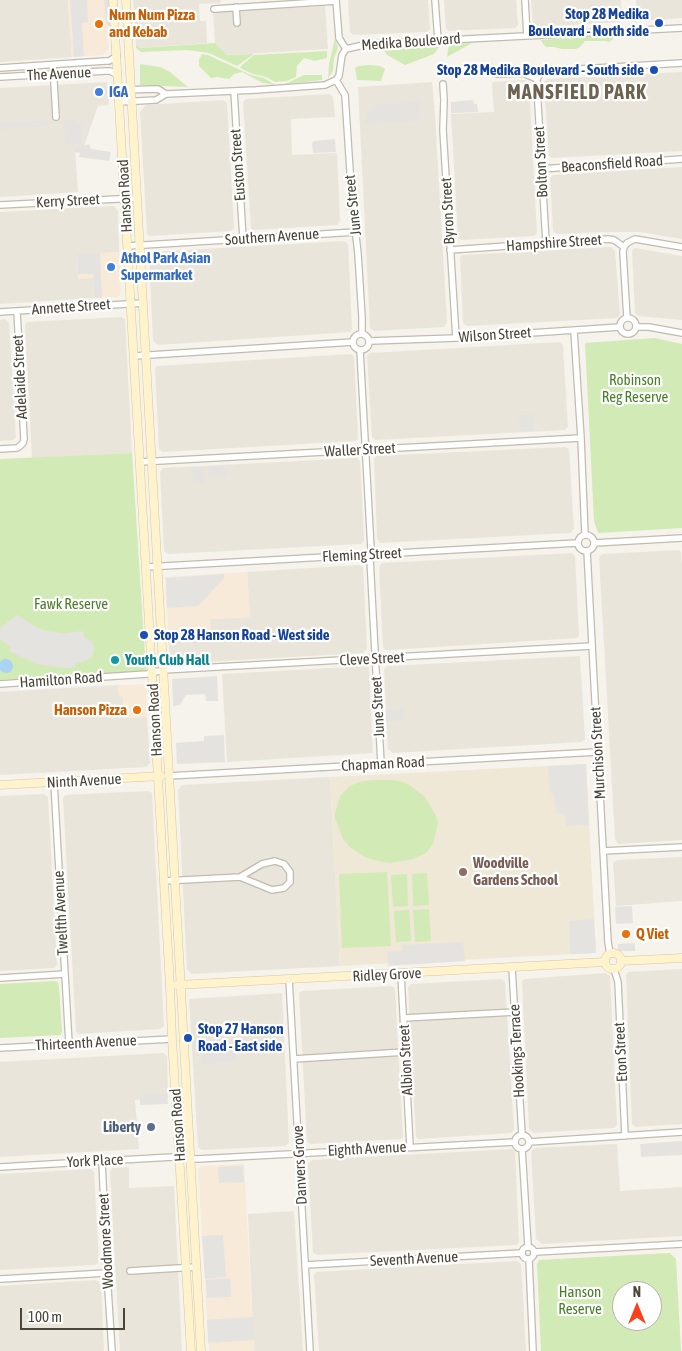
<!DOCTYPE html>
<style>
body{margin:0}
#map{position:relative;width:682px;height:1351px;overflow:hidden;background:#f6f3ec;font-family:"Asap Condensed",sans-serif}
canvas{display:block}
.north{position:absolute;left:612px;top:1281px;width:50px;height:50px;box-sizing:border-box;background:#fff;border:1px solid #b7b4b0;border-radius:50%;rotate:0deg;font-size:14px;font-weight:700;line-height:20px;text-align:center;color:#4b4439}
.north::after{content:'';display:block;margin:auto;width:18px;height:22px;background:#fc3f1d;clip-path:polygon(50% 0,100% 100%,50% 72%,0 100%)}
.scale{position:absolute;left:20px;top:1308px;width:105px;height:22px;box-sizing:border-box;border:2px solid #4b4439;border-top:0;padding-left:6px;font-size:15px;line-height:18px;white-space:nowrap;color:#4b4439;-webkit-text-stroke:4px #fff;paint-order:stroke}
</style>
<div id="map">
<canvas width="682" height="1351"></canvas>
<div class="north">N</div>
<div class="scale">100 m</div>
</div>
<script>
const context = document.querySelector('canvas').getContext('2d');
context.lineJoin = 'round';
function paint(path, color) {
  context.fillStyle = color;
  context.fill(path, 'evenodd');
}
function poly(rows) {
  const path = new Path2D();
  for (const r of rows) {
    if (r.length === 3) {
      path.moveTo(r[0] + r[2], r[1]);
      path.arc(r[0], r[1], r[2], 0, 2 * Math.PI);
      continue;
    }
    path.moveTo(r[0], r[1]);
    for (let i = 2; i < r.length; i += 2) path.lineTo(r[i], r[i + 1]);
  }
  return path;
}
function stroke(path, color, width, dash) {
  context.strokeStyle = color;
  context.lineWidth = width;
  context.lineCap = dash ? 'butt' : 'round';
  context.setLineDash(dash || []);
  context.stroke(path);
}
function drawText(font, color, halo, rows, align = 'center') {
  context.font = font + ' "Asap Condensed",sans-serif';
  context.lineWidth = 4.5;
  context.setLineDash([]);
  context.textBaseline = 'middle';
  context.strokeStyle = halo;
  context.fillStyle = color;
  for (const [text, x, y, turn = 0] of rows) {
    context.save();
    context.translate(x, y);
    context.rotate((+turn || 0) * Math.PI / 180);
    context.textAlign = isNaN(turn) ? turn : align;
    if (halo) context.strokeText(text, 0, 0);
    context.fillText(text, 0, 0);
    context.restore();
  }
}
const residential = poly([
 [0,0,68,0,72,57,0,62],
 [133,0,221,0,220,3,199,4,200,21,206,21,207,43,139,48,136,45],
 [348,0,428,0,430,29,427,32,354,35,350,33],
 [444,0,516,0,518,25,515,28,449,31,446,29],
 [531,0,621,0,622,19,619,22,536,27,533,24],
 [636,0,682,0,682,18,641,21,637,18],
 [325,6,328,49,227,55,215,43,213,12],
 [682,72,682,151,552,158,549,156,544,82,547,79],
 [525,80,529,83,537,233,534,236,462,240,458,238,451,114,494,112,492,82],
 [107,82,109,105,98,106,84,146,75,148,78,192,0,197,0,88],
 [432,82,435,115,447,323,444,327,374,331,370,328,358,87],
 [330,94,333,97,335,117,291,119,292,155,337,153,340,222,337,225,253,230,251,228,243,102,246,99],
 [223,100,227,103,234,228,231,231,150,236,147,234,140,112,146,105],
 [682,167,682,239,640,232,603,232,557,234,553,231,550,178,553,175],
 [114,206,118,211,119,252,77,255,78,278,93,278,94,298,0,304,0,212],
 [344,241,348,244,352,329,350,332,158,345,153,341,149,255,152,252],
 [611,247,615,251,620,315,617,318,467,326,463,323,460,258,462,255],
 [635,248,682,256,682,320,639,316,635,313,632,250],
 [121,317,125,319,132,453,32,458,25,324,28,322],
 [5,319,9,323,16,437,13,440,0,441,0,320],
 [560,342,563,345,568,427,565,430,375,440,372,437,367,356,370,353],
 [351,354,354,357,358,438,356,441,162,452,159,449,155,368,157,366],
 [565,447,569,449,574,529,570,533,380,543,377,539,374,459,376,456],
 [357,458,360,461,364,540,361,544,168,554,164,551,160,472,163,468],
 [679,550,681,552,682,565,682,840,618,844,615,839,599,557,602,554],
 [572,553,575,556,579,636,577,638,390,650,386,650,383,647,379,567,382,563],
 [359,565,363,567,367,649,363,653,170,664,168,632,211,629,211,619,250,617,247,572],
 [580,656,585,739,582,742,393,753,388,749,384,669,386,667,389,666],
 [366,666,369,668,373,753,227,762,222,674],
 [118,685,119,696,123,696,124,718,147,717,150,763,146,767,0,775,0,692],
 [330,777,340,966,192,974,187,970,178,790,182,785],
 [148,791,152,793,164,1026,160,1029,78,1034,76,1031,63,798,65,795],
 [44,794,48,797,57,965,54,968,0,971,0,796],
 [682,857,682,901,616,906,613,863,617,860],
 [682,969,682,1124,636,1127,632,1124,626,975,628,972],
 [605,973,610,976,617,1125,614,1128,533,1133,529,1129,522,981,525,979],
 [502,979,505,982,514,1130,511,1133,419,1139,416,1137,408,988,411,984],
 [391,986,395,988,403,1137,401,1139,310,1144,307,1142,299,993,302,991],
 [282,993,289,1142,286,1146,202,1150,198,1147,189,999],
 [163,1053,167,1056,168,1098,135,1100,139,1149,0,1157,0,1062],
 [617,1144,620,1191,682,1187,682,1236,542,1244,536,1239,531,1151,534,1148],
 [512,1149,515,1151,519,1242,516,1245,317,1255,313,1253,308,1164,312,1160],
 [129,1167,129,1188,174,1186,182,1351,120,1351,110,1171,113,1168],
 [91,1169,94,1172,99,1262,96,1265,0,1270,0,1174],
 [294,1211,303,1351,254,1351,248,1214],
 [517,1261,521,1264,526,1351,319,1351,314,1275,316,1272],
 [96,1280,101,1284,104,1351,0,1351,0,1286]
]);
const commercial = poly([
 [68,0,107,0,109,49,103,55,72,57],
 [119,252,121,294,118,297,94,298,93,278,78,279,77,254],
 [247,572,250,617,211,619,211,629,168,632,165,577],
 [144,684,146,687,147,717,124,718,123,697,119,696,118,685],
 [244,1164,254,1351,209,1351,198,1169,201,1166]
]);
const education = poly([
 [586,764,596,953,340,966,330,777]
]);
const green = poly([
 [615,35,613,39,609,42,605,41,585,41,580,47,576,49,562,49,554,47,546,47,543,44,541,40],
 [335,38,338,48,334,58,333,71,328,78,329,64],
 [215,43,227,55,254,54,237,66,209,53,187,50,141,52,136,48,136,45,140,48],
 [472,43,447,57,449,44],
 [441,44,434,54,405,65,387,55,381,46],
 [327,51,327,58,315,61,304,58,297,66,296,77,287,81,275,82,266,77,253,74,240,68,241,66,254,55],
 [202,54,208,55,251,75,264,78,275,85,263,83,242,72,234,74,229,79,217,77,211,78,199,66,199,60],
 [493,63,487,70,466,77,472,66],
 [140,64,160,67,170,72,188,87,140,85],
 [369,65,380,66,385,69,381,81,357,80,355,68,358,66],
 [304,75,322,75,322,80,285,84],
 [655,338,682,344,682,528,598,533,594,521,585,343],
 [132,453,146,671,0,680,0,459],
 [373,780,394,780,403,782,411,786,425,797,435,814,438,822,433,844,426,853,413,859,390,863,382,862,365,857,357,852,350,847,343,839,335,818,335,813,340,796,350,786,359,782],
 [387,872,391,946,342,948,339,874],
 [427,873,429,905,413,906,412,874],
 [407,874,408,906,393,907,391,875],
 [429,909,431,941,415,942,413,910],
 [409,910,411,941,396,942,394,911],
 [54,981,58,982,59,987,62,1031,61,1035,0,1038,0,984],
 [670,1253,676,1259,681,1351,541,1351,537,1264,539,1260],
 [622,1291,652,1291,652,1321,622,1321]
]);
const parking = poly([
 [70,0,87,0,88,22,82,23,84,56,74,57],
 [104,0,110,0,111,28,106,23],
 [473,100,474,104,477,104,478,112,451,113,451,102],
 [419,102,420,120,366,124,366,112,373,111,373,105],
 [49,120,49,126,0,129,0,123],
 [64,120,76,120,76,123,81,122,82,143,65,144],
 [335,139,336,152,313,153,312,143,314,141],
 [89,144,91,149,111,152,109,161,79,157,80,153,75,152,75,148],
 [100,253,102,298,94,298,93,274,78,274,77,254],
 [519,415,533,415,533,431,520,431],
 [225,466,226,476,209,478,208,467],
 [204,467,205,483,193,484,192,468],
 [224,574,224,578,198,606,167,608,166,578],
 [17,615,36,627,47,631,64,633,83,631,84,637,92,642,94,648,92,657,89,659,83,662,75,663,75,668,63,668,37,664,9,651,11,647,0,639,0,628],
 [217,676,218,701,206,701,205,694,186,695,180,705,173,706,172,679],
 [404,709,404,720,386,721,386,710],
 [224,735,225,762,177,764,176,743,204,741,204,736],
 [586,764,589,825,566,826,565,815,556,812,554,793,550,793,548,766],
 [632,906,633,923,616,924,615,907],
 [594,919,596,953,570,954,569,921],
 [463,942,465,961,388,966,387,952,403,951,402,945],
 [635,943,635,951,618,951,618,944],
 [237,1049,237,1062,201,1064,201,1050],
 [167,1094,168,1104,140,1105,140,1095],
 [682,1141,682,1155,641,1157,640,1144],
 [243,1166,244,1182,219,1183,218,1167],
 [223,1235,226,1277,205,1279,202,1236],
 [230,1278,231,1297,207,1298,206,1280],
 [253,1317,254,1340,208,1343,207,1320]
]);
const water = poly([
 [6,666,7]
]);
const street = poly([
 [336,0,339,38,346,49],
 [435,0,438,40],
 [525,0,527,36],
 [236,7,237,23],
 [214,9,336,1],
 [53,65,56,117],
 [0,68,105,61,109,61,117,56],
 [497,74,523,73,537,79],
 [0,77,106,71,110,71,118,75],
 [336,80,345,95,352,201,358,254,362,317,362,333],
 [443,84,444,100,443,130,456,338],
 [119,90,158,89,166,94],
 [234,91,243,239],
 [119,102,156,100,166,94,256,90,325,85,336,80,339,76,342,55,346,49,368,44,682,28],
 [541,169,682,159],
 [0,205,137,198],
 [546,243,537,87,537,79,540,74,545,71,682,63],
 [128,246,356,232],
 [624,247,623,252,627,318],
 [450,250,608,239,614,240,624,247,627,243,635,239,682,247],
 [0,312,143,303],
 [628,326,8],
 [637,327,649,327,682,333],
 [574,331,581,438,585,535],
 [361,342,8],
 [370,341,456,338,620,327],
 [360,350,371,549,370,559,381,764],
 [134,356,353,342],
 [0,449,17,448,20,446,23,443,24,439,17,311],
 [140,462,581,438],
 [586,543,8],
 [594,543,682,538],
 [587,551,608,942,610,954],
 [146,567,577,543],
 [0,684,147,674,163,670,592,646],
 [168,776,597,752],
 [54,783,69,1044],
 [603,851,682,847],
 [164,881,240,877,262,864,275,861,284,864,290,872,290,882,284,888,272,890,240,877],
 [512,968,522,1135],
 [614,969,618,982,625,1136],
 [401,974,410,1147],
 [0,978,65,974],
 [289,979,310,1351],
 [404,1018,515,1012],
 [0,1048,172,1039],
 [294,1059,405,1052],
 [522,1142,7],
 [529,1142,682,1132],
 [522,1149,528,1246],
 [102,1161,107,1273,112,1351],
 [0,1167,102,1161,173,1157,197,1159,515,1142],
 [528,1253,6],
 [535,1252,682,1244],
 [529,1259,533,1351],
 [305,1265,522,1253],
 [130,1271,196,1267],
 [0,1279,107,1273]
]);
const secondary = poly([
 [113,0,170,986,172,1039,191,1351],
 [126,0,201,1351],
 [0,785,161,776],
 [613,961,8],
 [621,961,682,958],
 [177,985,605,962]
]);
const markers = [
 [659,23,5,"#1a4fb4"],
 [99,24,5,"#e8710a"],
 [654,70,5,"#1a4fb4"],
 [99,92,5,"#3f7fe0"],
 [111,267,5,"#3f7fe0"],
 [144,635,5,"#1a4fb4"],
 [115,660,5,"#0f9aa8"],
 [137,710,5,"#e8710a"],
 [463,872,5,"#8d6e63"],
 [626,934,5,"#e8710a"],
 [188,1038,5,"#1a4fb4"],
 [151,1127,5,"#5c6f8a"]
];
const transitNames = [
 ["Stop 28 Medika",649,14],
 ["Boulevard - North side",649,31],
 ["Stop 28 Medika Boulevard - South side",644,70],
 ["Stop 28 Hanson Road - West side",154,635,"left"],
 ["Stop 27 Hanson",198,1029,"left"],
 ["Road - East side",198,1046,"left"]
];
const foodNames = [
 ["Num Num Pizza",109,15],
 ["and Kebab",109,32],
 ["Hanson Pizza",127,710,"right"],
 ["Q Viet",636,934]
];
const streetNames = [
 ["Medika Boulevard",411,42,-4],
 ["The Avenue",59,74,-3],
 ["Bolton Street",541,162,-93],
 ["Beaconsfield Road",612,164,-4],
 ["Euston Street",238,165,-94],
 ["Hanson Road",125,196,-93],
 ["Kerry Street",68,201,-3],
 ["June Street",353,205,-96],
 ["Byron Street",448,211,-93],
 ["Southern Avenue",272,237,-4],
 ["Hampshire Street",554,243,-4],
 ["Annette Street",71,307,-4],
 ["Wilson Street",495,335,-4],
 ["Adelaide Street",20,377,-93],
 ["Waller Street",360,450,-3],
 ["Fleming Street",362,555,-3],
 ["Cleve Street",372,659,-3],
 ["Hamilton Road",61,680,-4],
 ["June Street",378,707,-93],
 ["Hanson Road",155,720,-93],
 ["Murchison Street",598,753,-93],
 ["Chapman Road",383,764,-3],
 ["Ninth Avenue",84,781,-3],
 ["Twelfth Avenue",61,913,-93],
 ["Ridley Grove",387,975,-3],
 ["Thirteenth Avenue",86,1043,-3],
 ["Hookings Terrace",517,1051,-93],
 ["Eton Street",621,1052,-93],
 ["Albion Street",406,1060,-93],
 ["Hanson Road",178,1125,-94],
 ["Eighth Avenue",367,1149,-3],
 ["York Place",95,1161,-3],
 ["Danvers Grove",300,1165,-93],
 ["Woodmore Street",106,1241,-93],
 ["Seventh Avenue",414,1259,-3]
];
const shopNames = [
 ["IGA",109,92],
 ["Athol Park Asian",121,258],
 ["Supermarket",121,275]
];
const parkNames = [
 ["Robinson",635,380],
 ["Reg Reserve",635,397],
 ["Fawk Reserve",71,604],
 ["Hanson",580,1292],
 ["Reserve",580,1309]
];
const cultureNames = [
 ["Youth Club Hall",125,660]
];
const educationNames = [
 ["Woodville",473,863],
 ["Gardens School",473,880]
];
const serviceNames = [
 ["Liberty",141,1127]
];
const districtNames = [
 ["MANSFIELD PARK",577,93]
];
paint(residential, '#eae5da');
paint(commercial, '#f7ead8');
paint(education, '#efe8d6');
paint(green, '#d2eab5');
paint(parking, '#e5e3e0');
paint(water, '#a9d4f2');
stroke(street, '#c2bbae', 8);
stroke(secondary, '#d6c79b', 9);
stroke(street, '#fff', 5.5);
stroke(secondary, '#fff3cd', 8);
for (const [x, y, r, color] of markers) {
  const dot = new Path2D();
  dot.arc(x, y, r, 0, 2 * Math.PI);
  context.fillStyle = color;
  context.fill(dot);
  stroke(dot, '#fff', 2);
}
drawText('bold 15px', '#164399', '#fff', transitNames, 'right');
drawText('bold 15px', '#c56008', '#fff', foodNames, 'left');
drawText('15px', '#4b4439', '#fff', streetNames);
drawText('bold 15px', '#366cbe', '#fff', shopNames, 'left');
drawText('15px', '#4a7f2a', '#fff', parkNames);
drawText('bold 15px', '#0d838f', '#fff', cultureNames, 'left');
drawText('bold 15px', '#785e54', '#fff', educationNames, 'left');
drawText('bold 15px', '#4e5e75', '#fff', serviceNames, 'right');
context.letterSpacing = '1px';
drawText('bold 20px', '#6e6250', '#fff', districtNames);
context.letterSpacing = '0px';
</script>
